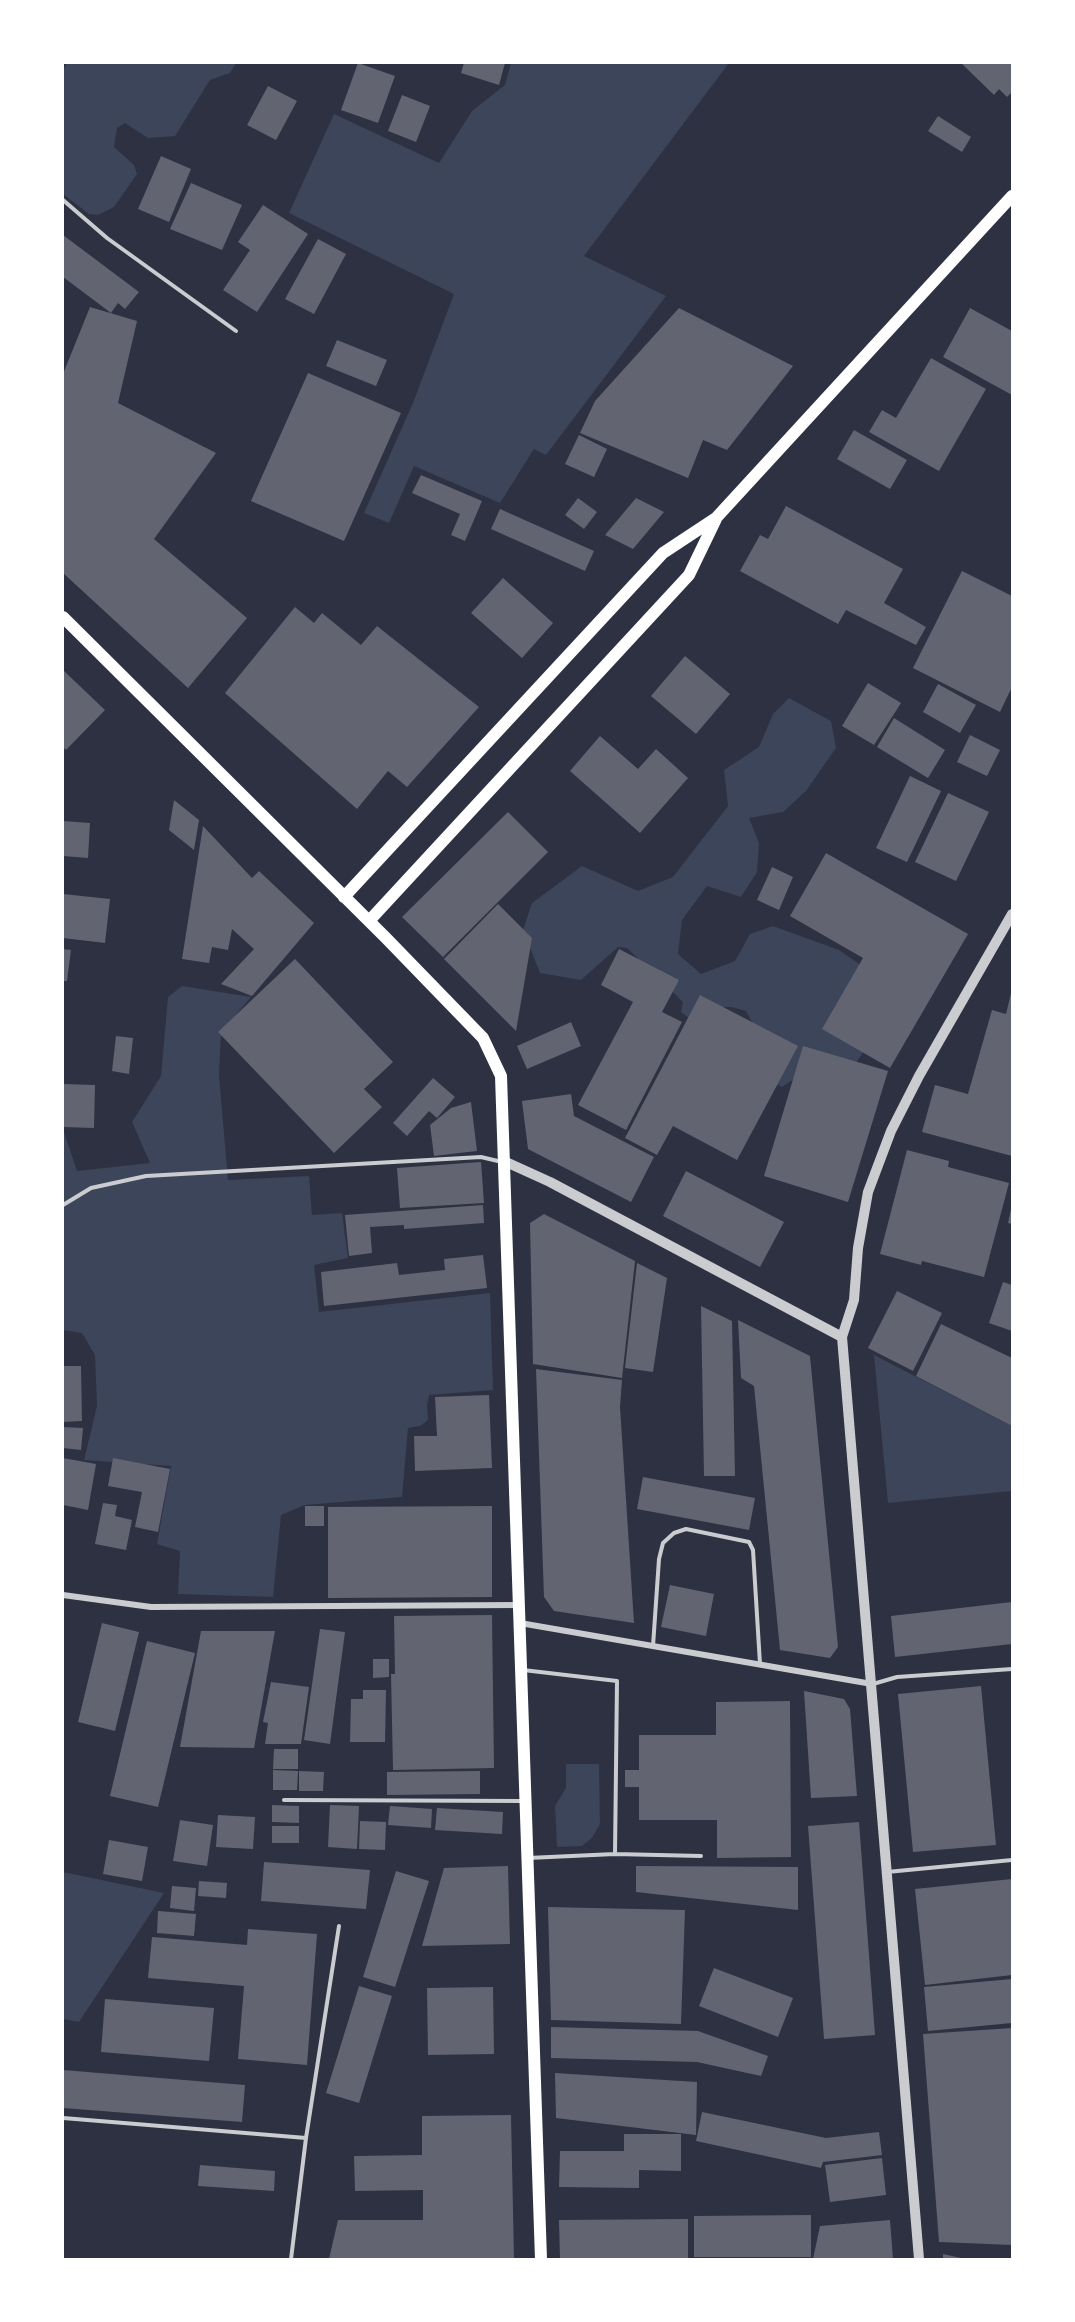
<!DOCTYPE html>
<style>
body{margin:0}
#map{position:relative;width:1075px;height:2322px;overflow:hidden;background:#2d3142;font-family:"Zilla Slab",serif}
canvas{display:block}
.frame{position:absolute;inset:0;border:64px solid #fff;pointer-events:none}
</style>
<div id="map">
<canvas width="1075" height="2322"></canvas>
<div class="frame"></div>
</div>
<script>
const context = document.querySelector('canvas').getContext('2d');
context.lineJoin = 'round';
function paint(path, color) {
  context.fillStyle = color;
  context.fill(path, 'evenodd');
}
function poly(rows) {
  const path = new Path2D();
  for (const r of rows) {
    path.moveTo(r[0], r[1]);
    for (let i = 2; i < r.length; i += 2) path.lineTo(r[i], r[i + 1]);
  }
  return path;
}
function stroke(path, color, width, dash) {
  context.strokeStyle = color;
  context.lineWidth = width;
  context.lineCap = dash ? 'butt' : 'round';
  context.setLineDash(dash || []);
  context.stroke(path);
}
const green = poly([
 [67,63,236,63,230,73,210,80,175,136,148,138,125,123,117,128,114,147,134,165,137,174,114,207,98,215,89,214,63,194,63,71],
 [511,63,729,63,584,256,666,296,546,455,534,449,500,503,414,466,389,523,364,513,413,403,454,294,289,213,334,114,439,163,472,111,505,85],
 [789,698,831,721,836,748,806,791,783,812,749,818,759,843,757,872,741,897,707,886,682,920,678,954,701,974,735,961,750,934,773,926,839,950,862,966,871,1041,851,1070,799,1076,782,1087,756,1073,761,1039,746,1011,731,1007,707,1007,693,1021,681,1012,683,1002,627,948,618,947,581,980,540,973,523,930,532,903,582,866,638,891,673,877,728,806,724,770,759,747,773,714],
 [182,986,251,997,221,1032,219,1075,228,1180,309,1176,312,1215,342,1213,348,1258,314,1265,319,1312,490,1293,493,1390,429,1395,427,1405,428,1420,420,1426,408,1428,402,1497,305,1505,281,1515,273,1597,178,1594,180,1551,157,1544,171,1466,84,1460,97,1406,95,1355,82,1333,63,1330,63,1129,77,1171,150,1163,132,1122,161,1076,168,997],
 [874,1355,1012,1426,1012,1491,888,1503],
 [566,1764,599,1764,600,1824,592,1838,582,1846,557,1847,555,1806,566,1788],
 [63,1872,164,1893,79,2022,63,2019]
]);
const building = poly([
 [358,63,395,76,378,123,341,110],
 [464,63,505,63,499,85,461,73],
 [961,63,1012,63,1012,92,1007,97,999,89,994,95],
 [268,86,297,101,276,140,247,125],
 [402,95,430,106,416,142,388,131],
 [938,116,971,137,962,152,928,131],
 [161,156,191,169,169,222,138,209],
 [191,183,242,205,222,250,170,229],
 [263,205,308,234,257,312,223,290,250,250,238,242],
 [63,235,139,292,125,309,118,303,111,313,63,277],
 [318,239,346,254,314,314,285,299],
 [90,307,137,321,118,403,216,453,154,539,247,618,188,688,63,573,63,374],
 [679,308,793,366,727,450,703,440,688,478,580,433,595,401],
 [970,308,1012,331,1012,395,943,357],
 [337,340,387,360,376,386,326,366],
 [931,358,986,389,939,471,869,432,882,410,896,418],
 [308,373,401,413,344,541,251,501],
 [854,430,907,460,890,489,837,459],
 [579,435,607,449,594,477,565,464],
 [421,475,482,501,465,541,451,535,460,514,412,493],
 [578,498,597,512,584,529,565,515],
 [636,498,664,512,633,549,605,535],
 [786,506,903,569,884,603,926,627,916,645,846,610,838,624,740,571,760,535,768,539],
 [500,509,594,551,585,571,491,529],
 [962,571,1012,596,1012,687,1000,712,913,668],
 [503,578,553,623,522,658,471,613],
 [295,607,314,623,322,613,361,645,377,626,479,707,407,787,388,771,357,809,225,693],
 [685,656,730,694,696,734,651,696],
 [63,670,105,710,66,750,63,747],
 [868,683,901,703,874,745,842,726],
 [938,684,976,705,960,733,923,712],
 [894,718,945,750,928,778,877,747],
 [970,735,1000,750,987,776,957,762],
 [600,736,638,769,656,749,688,778,640,833,570,771],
 [910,776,941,791,907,862,876,848],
 [948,793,989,812,956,881,915,862],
 [174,800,199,820,194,850,169,830],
 [508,812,548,852,443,957,402,917],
 [63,821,90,823,88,858,63,856],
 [203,826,252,878,259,871,314,923,252,996,221,984,254,949,232,929,228,950,212,947,209,963,182,959],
 [826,853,968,934,890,1068,822,1029,863,958,790,916],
 [772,867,793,877,779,910,757,900],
 [63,894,110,899,105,943,63,938],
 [498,904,532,938,516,1031,444,959],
 [63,949,71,950,67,981,63,981],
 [619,949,679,980,662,1012,682,1022,626,1130,578,1105,633,1002,601,985],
 [295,959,393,1062,364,1089,382,1107,334,1153,218,1032],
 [1011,993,1012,1156,922,1132,935,1085,968,1094,992,1010,1006,1014],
 [700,995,798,1046,737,1160,673,1126,657,1155,625,1138],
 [571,1022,581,1046,527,1069,517,1046],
 [116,1036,133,1038,129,1074,112,1071],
 [803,1046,888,1071,848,1202,764,1176],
 [433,1078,455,1097,437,1118,429,1111,407,1136,393,1123],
 [63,1084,95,1085,94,1128,63,1127],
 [571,1094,574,1116,654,1157,631,1202,528,1149,522,1101],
 [471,1102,477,1151,434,1156,430,1125,451,1108],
 [907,1150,949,1161,948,1167,1009,1183,984,1277,922,1261,921,1265,880,1254],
 [481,1162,484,1203,400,1208,397,1168],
 [686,1171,784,1222,760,1267,663,1216],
 [483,1205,484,1223,404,1229,404,1225,370,1227,372,1253,349,1256,345,1215],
 [1011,1209,1012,1209,1012,1224,1008,1223],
 [544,1214,635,1261,622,1378,533,1364,530,1223],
 [483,1255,487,1288,324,1306,321,1272,397,1263,399,1275,445,1270,444,1259],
 [637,1263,667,1278,653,1372,625,1368],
 [1003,1282,1012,1285,1012,1331,989,1323],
 [897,1291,942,1313,913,1371,868,1348],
 [701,1306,732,1321,735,1476,704,1476],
 [738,1320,810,1356,838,1647,830,1658,780,1650,754,1386,741,1378],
 [941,1324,1012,1358,1012,1426,916,1376],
 [63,1366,81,1366,82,1421,63,1422],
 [536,1369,622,1380,620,1407,634,1623,554,1611,544,1597],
 [489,1395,492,1468,415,1471,414,1436,437,1436,435,1397],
 [63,1427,83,1428,81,1450,63,1448],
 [63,1458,96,1464,88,1510,63,1505],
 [113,1458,170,1469,158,1532,135,1527,142,1492,108,1486],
 [643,1477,755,1498,749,1530,637,1509],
 [103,1503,117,1505,115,1516,132,1520,126,1550,95,1544],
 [305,1506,324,1506,324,1526,305,1526],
 [492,1506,492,1597,328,1598,328,1507],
 [670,1585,714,1594,706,1636,661,1627],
 [1012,1602,1012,1644,895,1657,891,1616],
 [492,1615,494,1768,393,1770,391,1674,395,1674,394,1616],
 [102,1623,139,1632,115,1731,78,1722],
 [320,1629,345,1632,330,1744,304,1740],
 [201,1631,275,1631,254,1748,180,1747],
 [147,1641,195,1653,158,1807,110,1796],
 [373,1659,389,1659,389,1677,373,1678],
 [271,1682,309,1687,301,1744,265,1744,268,1723,263,1722],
 [981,1686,996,1845,913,1852,898,1694],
 [363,1690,386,1690,385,1742,350,1742,351,1699,363,1699],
 [804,1691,844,1699,850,1709,857,1796,811,1798],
 [790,1701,791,1857,717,1858,717,1820,639,1820,639,1787,625,1787,625,1770,639,1770,639,1735,716,1735,716,1702],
 [274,1749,298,1749,298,1769,273,1769],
 [273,1770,298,1771,297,1790,273,1790],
 [299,1771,324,1772,323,1791,299,1791],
 [480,1771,480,1794,387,1795,387,1772],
 [272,1805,299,1806,299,1823,272,1822],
 [330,1805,359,1806,357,1849,328,1847],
 [390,1806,432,1809,431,1828,388,1825],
 [437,1808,503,1812,502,1834,435,1830],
 [218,1815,255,1817,253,1849,216,1847],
 [180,1820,213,1825,207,1866,173,1861],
 [360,1821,386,1822,385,1850,359,1849],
 [859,1822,875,2035,824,2039,808,1826],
 [272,1826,299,1826,299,1843,272,1843],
 [109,1840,148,1847,142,1881,103,1874],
 [264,1862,370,1870,366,1909,261,1901],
 [508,1866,510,1944,422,1946,444,1868],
 [636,1866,798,1867,798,1910,636,1892],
 [396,1871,429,1881,395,1987,363,1977],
 [1012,1879,1012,1975,925,1985,915,1889],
 [199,1881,227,1883,226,1898,198,1896],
 [172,1886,196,1888,194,1911,170,1908],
 [548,1907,685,1910,681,2024,551,2020],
 [158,1911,196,1914,194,1936,157,1933],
 [248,1929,317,1934,307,2065,238,2059,244,1986,148,1978,152,1937,247,1945],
 [714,1968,793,1998,778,2037,699,2006],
 [1012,1979,1012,2023,928,2031,924,1987],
 [359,1986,392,1996,359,2103,326,2093],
 [493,1987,494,2054,428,2055,427,1988],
 [105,1999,214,2008,209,2061,101,2052],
 [551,2027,698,2031,768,2056,761,2076,697,2062,551,2058],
 [1012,2028,1012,2245,939,2242,923,2034],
 [63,2070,245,2085,242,2122,63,2108],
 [555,2073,697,2082,696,2135,556,2118],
 [702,2112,826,2138,879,2132,882,2155,823,2162,821,2168,696,2141],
 [511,2115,514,2259,329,2259,338,2220,423,2220,423,2190,355,2191,354,2156,422,2155,422,2116],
 [624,2134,681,2134,681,2171,639,2170,639,2188,559,2187,560,2151,624,2151],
 [882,2158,886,2195,830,2202,825,2165],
 [200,2165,275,2171,274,2191,198,2186],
 [811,2215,811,2257,694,2257,694,2216],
 [688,2219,688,2259,560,2259,559,2220],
 [890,2220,893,2259,813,2259,820,2226],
 [943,2254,961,2258,961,2259,943,2259]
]);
const service = poly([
 [63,200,107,238,236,331],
 [63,1205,91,1188,146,1176,481,1157,502,1162],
 [653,1646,659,1559,663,1543,674,1533,686,1529,749,1542,753,1550,760,1664],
 [523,1670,617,1681,615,1854],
 [873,1684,897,1677,1012,1669],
 [284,1800,522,1801],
 [528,1858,615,1854,701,1856],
 [887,1872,1012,1860],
 [63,2118,306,2138,291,2259],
 [306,2138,339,1926]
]);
const minor = poly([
 [63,1595,151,1607,520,1605],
 [520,1623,872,1684]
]);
const tertiary = poly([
 [506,1162,550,1182,842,1337],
 [919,2259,842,1337,854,1300,858,1248,868,1192,891,1131,919,1076,1012,914]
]);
const primary = poly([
 [63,617,386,938,483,1038,501,1076,541,2259],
 [344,897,663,553,716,518,1012,196],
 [369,921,689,575,716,519]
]);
paint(green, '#3c4559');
paint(building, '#626471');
stroke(service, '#caccd0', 4);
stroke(minor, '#caccd0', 6);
stroke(tertiary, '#caccd0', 10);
stroke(primary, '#fff', 12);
</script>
